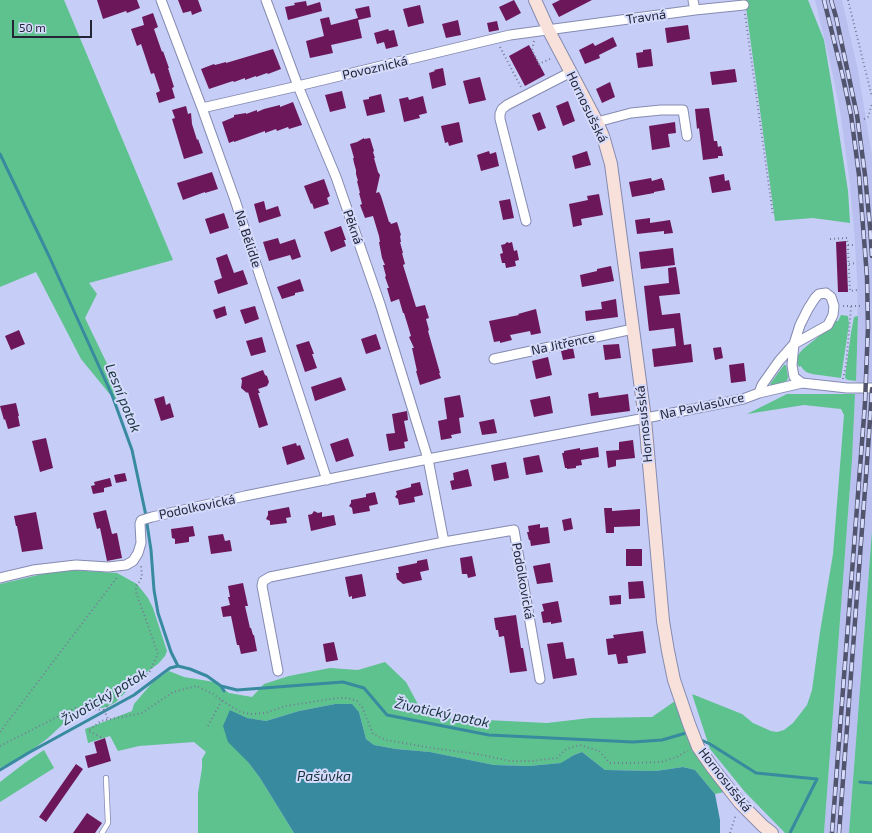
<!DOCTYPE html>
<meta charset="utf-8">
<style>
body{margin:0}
#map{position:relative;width:872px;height:833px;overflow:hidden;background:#c6cdf6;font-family:"Exo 2",sans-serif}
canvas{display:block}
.scale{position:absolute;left:12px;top:20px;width:80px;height:18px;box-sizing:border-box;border:2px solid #232535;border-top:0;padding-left:5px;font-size:12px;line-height:14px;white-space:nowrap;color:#232535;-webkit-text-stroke:3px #d5dbfc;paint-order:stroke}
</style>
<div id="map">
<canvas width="872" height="833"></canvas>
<div class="scale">50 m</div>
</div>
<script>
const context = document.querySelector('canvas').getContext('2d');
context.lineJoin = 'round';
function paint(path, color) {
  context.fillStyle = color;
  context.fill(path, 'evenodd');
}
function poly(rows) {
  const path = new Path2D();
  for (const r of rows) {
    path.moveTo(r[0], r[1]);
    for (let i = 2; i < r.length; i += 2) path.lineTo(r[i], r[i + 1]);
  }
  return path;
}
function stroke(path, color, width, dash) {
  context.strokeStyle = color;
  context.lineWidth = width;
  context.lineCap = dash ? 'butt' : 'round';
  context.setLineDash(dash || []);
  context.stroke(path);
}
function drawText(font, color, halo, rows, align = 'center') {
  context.font = font + ' "Exo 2",sans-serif';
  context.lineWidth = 4;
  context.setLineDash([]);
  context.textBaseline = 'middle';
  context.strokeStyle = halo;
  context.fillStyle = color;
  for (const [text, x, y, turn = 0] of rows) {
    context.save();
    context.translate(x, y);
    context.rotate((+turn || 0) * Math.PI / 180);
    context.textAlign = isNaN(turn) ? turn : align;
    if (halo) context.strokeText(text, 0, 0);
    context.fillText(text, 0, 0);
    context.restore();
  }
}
const built = poly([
 [815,0,842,0,858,70,872,156,872,531,849,833,824,833,852,460,858,327,857,278,854,229,849,177,841,117,833,75]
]);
const green = poly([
 [0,0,64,0,173,260,89,283,97,294,85,318,111,372,117,403,81,359,36,272,0,287],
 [745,0,808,0,824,40,832,87,848,191,850,223,813,218,775,221],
 [841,315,848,316,849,324,841,378,812,374,806,372,802,368,801,366,799,367,797,363,798,355,803,349,828,329,834,321,838,321],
 [858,316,856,381,848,380,846,379,845,377,851,333,854,317],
 [784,365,786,365,788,377,787,381,771,386,770,384],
 [787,394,855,394,852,460,824,833,785,833,745,792,710,749,692,694,742,714,753,723,771,731,777,732,784,730,793,723,807,705,812,690,820,632,833,554,844,415,841,409,804,405,747,414],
 [872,531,872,833,849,833],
 [72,570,117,573,137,584,148,598,153,608,167,651,165,656,158,664,141,676,116,702,107,707,101,708,93,707,84,709,72,714,62,725,48,738,32,750,12,762,0,768,0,584,47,573],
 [385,662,406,682,420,708,455,720,486,720,547,723,590,718,652,717,675,701,692,744,724,792,715,794,695,770,683,767,656,771,605,770,582,752,574,755,562,763,529,766,494,765,430,752,396,749,374,745,366,739,359,712,351,704,335,704,299,711,266,721,246,718,230,710,248,762,260,778,294,833,198,833,198,793,202,768,202,759,206,752,194,742,139,746,118,751,110,736,88,743,85,729,132,711,134,704,152,683,169,671,184,677,214,682,229,693,252,697,264,684,289,676,330,668,358,670],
 [44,750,54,768,0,802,0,782,26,762]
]);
const water = poly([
 [335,704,352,704,359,712,366,739,374,745,396,749,430,752,494,765,529,766,561,763,574,755,582,752,605,770,656,771,683,767,695,770,715,794,720,820,720,833,294,833,260,778,248,762,228,742,223,726,230,710,247,718,266,721,299,711]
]);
const stream = poly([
 [0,154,49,256,112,395,132,450,145,511,151,550,154,590,158,613,171,652,178,666],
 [221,686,224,691],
 [699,739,710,744,756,773,817,779,790,833],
 [0,770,30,752,134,695,170,668,178,666,190,669,207,676,221,686,237,690,343,682,364,688,387,715,489,735,633,742,662,740,686,733,689,734],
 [860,782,872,783]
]);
const building = poly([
 [97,0,137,0,140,8,127,13,126,11,103,19],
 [178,0,198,0,202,11,192,15,191,11,183,13],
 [514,0,521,13,506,21,499,7],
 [560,0,592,0,559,17,552,4],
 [306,1,307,6,320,2,322,11,288,20,285,7,295,5,294,3],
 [420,5,424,23,408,27,403,9],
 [369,6,371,17,358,20,362,38,331,45,333,53,310,58,306,41,324,36,320,19,329,17,331,25,358,18,355,9],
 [153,13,158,27,154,29,162,52,163,51,169,68,168,68,174,87,172,88,175,98,159,103,156,93,160,91,154,73,151,74,141,44,137,46,131,29,144,25,142,17],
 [458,20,461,35,446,38,442,24],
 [497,21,499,30,489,32,487,23],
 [688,25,690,39,667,43,665,28],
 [388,29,389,31,394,30,398,46,386,49,384,42,377,44,374,33],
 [613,37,617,46,599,55,600,58,585,64,579,50,593,43,595,46],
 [529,45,545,75,525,86,509,56],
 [273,49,281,69,268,74,267,73,256,77,256,76,245,80,245,78,234,82,233,81,209,89,201,69,214,64,215,65,226,62,226,63],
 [651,49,653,66,638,68,636,53,643,52,643,50],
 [443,68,446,85,432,89,429,73,435,71,434,70],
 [735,69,737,82,712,85,710,72],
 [480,77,486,100,469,104,463,81],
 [610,82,615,97,602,103,596,89],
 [342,91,346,108,330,112,325,95],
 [381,94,385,112,367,116,363,100,369,99,369,97],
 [423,96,427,113,419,115,420,118,404,122,399,99,408,97,409,100],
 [568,101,575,121,563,126,556,106],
 [293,102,302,125,289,129,288,127,277,131,276,129,265,133,265,131,234,142,234,141,229,143,222,122,234,117,234,115,246,113,246,114,257,110,257,112,264,109,280,105,280,107],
 [186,106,188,114,191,113,192,124,197,140,198,139,203,153,184,159,172,119,175,118,172,110],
 [709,108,714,141,717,141,718,147,721,146,723,156,718,156,718,158,703,160,699,128,697,129,695,109],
 [540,112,546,128,538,131,532,115],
 [459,122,463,142,449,146,448,142,445,143,441,126],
 [675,122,676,133,668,134,670,147,652,150,649,126],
 [364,138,364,139,370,138,374,151,373,152,375,158,374,158,378,172,380,175,376,193,379,192,381,196,389,222,390,222,391,224,397,222,401,235,400,236,401,242,400,242,403,253,402,253,405,264,403,265,416,307,425,305,429,318,426,319,429,330,428,331,440,373,439,373,441,378,420,385,416,371,417,371,412,348,414,348,409,337,411,336,404,313,403,313,399,299,391,302,387,288,389,288,385,277,386,276,383,265,385,265,382,258,379,242,380,242,379,236,373,216,365,218,360,205,362,204,359,193,360,193,357,181,358,181,356,174,356,170,354,163,353,158,354,158,350,144,357,142],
 [489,151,490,154,496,152,499,166,481,171,477,155],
 [587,151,591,165,575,169,572,156],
 [212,172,218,189,205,193,205,192,183,200,177,183],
 [724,174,725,181,729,180,731,190,712,193,709,177],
 [651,178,652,181,662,178,662,180,663,180,665,190,654,192,654,193,632,197,629,182],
 [324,179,330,196,327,198,329,204,314,209,312,203,311,204,304,186],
 [599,194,603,215,581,219,582,225,573,227,569,204,588,200,587,196],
 [510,199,514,218,503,220,499,201],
 [264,201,266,210,278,206,281,216,259,223,254,204],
 [224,213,229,228,210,234,205,219],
 [650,218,650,223,670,220,673,233,664,234,664,231,637,234,635,220],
 [341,226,346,240,344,240,346,246,331,252,324,232],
 [278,238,280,244,295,239,301,257,292,260,290,255,269,261,263,242],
 [846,241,848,292,838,292,836,242],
 [507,242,509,243,512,242,514,251,517,250,519,260,515,261,516,266,506,268,505,263,502,263,500,254,503,253,501,245,505,244],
 [673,248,675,265,641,269,639,252],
 [227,254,234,273,243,270,248,284,218,294,214,281,222,278,216,258],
 [611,266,614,281,582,287,580,275,597,271,597,269],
 [676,267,680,294,659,296,662,315,680,313,684,345,691,344,693,362,654,367,652,349,676,346,674,328,649,331,644,286,669,283,668,268],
 [300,279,304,291,295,293,295,295,282,299,277,287],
 [616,299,618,317,586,321,585,311,602,309,601,302],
 [225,306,227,315,216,319,213,310],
 [255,306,259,319,245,324,240,310],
 [536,309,541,333,531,335,530,331,510,335,512,340,500,343,500,341,494,342,489,321,519,315,518,314],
 [19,330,25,344,11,350,5,336],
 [376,334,381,349,366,354,361,339],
 [262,337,266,352,251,356,246,341],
 [309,341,314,354,312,354,317,368,305,372,296,345],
 [619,344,621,358,605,360,603,345],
 [721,347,723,358,715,360,713,348],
 [573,348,575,358,563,360,561,351],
 [548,357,552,375,536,379,532,361],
 [744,363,746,381,731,383,729,365],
 [263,370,265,375,267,376,269,382,267,386,258,389,260,393,258,393,268,425,259,428,248,392,247,393,241,388,242,381,241,378],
 [341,377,346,390,315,401,311,387],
 [598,392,599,398,628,394,630,411,591,416,588,394],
 [460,395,464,417,459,418,461,433,451,435,452,438,441,440,438,421,447,419,444,398],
 [164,396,166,405,170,403,174,417,161,421,154,399],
 [550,396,553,413,534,417,530,400],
 [16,403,19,416,18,416,20,426,8,429,5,419,4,420,0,406],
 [407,411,408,420,404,421,408,441,404,442,405,448,389,451,386,434,395,433,392,414],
 [494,419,497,433,482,435,479,422],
 [46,438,53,468,40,472,32,441],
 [348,438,354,456,336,462,330,444],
 [633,440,635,458,616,460,616,466,608,468,606,451,619,450,619,442],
 [296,443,297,446,300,445,305,459,287,465,282,447],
 [598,447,599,457,581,460,582,465,576,466,576,468,567,469,567,468,565,468,562,453,564,453,564,451,580,448,580,450],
 [539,455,543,472,526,475,523,458],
 [506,462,509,478,494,481,491,465],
 [468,469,472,486,452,490,450,481,454,480,453,473],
 [125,473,127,481,116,483,114,475],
 [110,478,112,486,104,488,104,492,93,494,91,486,95,485,94,482],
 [420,482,423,495,414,497,415,502,399,505,398,499,395,497,397,494,396,491,411,487,411,484],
 [375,492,378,504,369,506,370,511,353,514,352,508,349,506,351,503,351,500,366,497,366,494],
 [289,507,291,517,286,518,287,523,270,525,270,521,266,519,268,515,268,511],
 [604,508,612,508,612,511,640,509,640,526,614,527,614,533,606,533],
 [106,510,112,534,117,533,122,558,107,561,100,528,97,529,93,513],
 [314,511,318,513,322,512,322,517,334,515,336,525,311,531,308,515,312,514],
 [36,512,43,549,22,552,17,526,16,526,14,516],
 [571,518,573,529,564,531,562,520],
 [540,524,540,528,548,527,550,543,531,546,530,540,529,540,527,532,529,532,528,526],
 [193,526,195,536,189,537,189,542,175,544,175,539,172,538,171,529],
 [223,534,225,541,230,540,232,551,211,554,208,536],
 [626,549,642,549,642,566,626,566],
 [472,556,476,576,468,578,467,574,462,574,460,558],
 [427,559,429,570,420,572,422,580,403,584,397,579,396,573,399,573,398,567,417,563,417,561],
 [550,563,553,582,537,584,533,566],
 [362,574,366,596,352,599,352,596,349,597,345,577],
 [643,581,645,598,629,599,628,582],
 [243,583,248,606,245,606,250,628,251,628,253,635,254,635,257,651,241,654,239,645,237,645,231,616,223,617,221,607,230,605,228,597,230,597,228,586],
 [621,595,621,604,610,605,609,596],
 [558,601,562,622,551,624,551,622,543,623,541,612,544,611,542,604],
 [516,615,521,648,523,648,527,671,510,673,504,636,499,637,498,630,496,630,494,618],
 [643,631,646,653,627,656,628,663,618,664,616,654,608,655,606,639,614,638,613,635],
 [334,642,338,660,326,662,323,644],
 [563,642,566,659,574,658,577,675,553,679,547,644],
 [105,738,111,761,88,768,85,756,97,753,94,742],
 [76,764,83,769,46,822,39,817],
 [87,813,102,823,95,833,73,833]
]);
const path = poly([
 [848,0,872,97],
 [745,14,773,215],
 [534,41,532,50,539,64,552,58],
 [500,47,521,87],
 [864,119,868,117,872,104],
 [830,239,847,238,848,249,850,291,857,290],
 [848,245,855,245],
 [849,264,856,263],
 [843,306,860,306],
 [843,379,846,365,850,321,851,306],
 [104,710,120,692,149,673,158,654,136,592,136,586,140,581,142,576,141,566],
 [104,710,108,719],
 [208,726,222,700],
 [0,732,118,576],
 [101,737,88,731,101,721,142,713,173,692,196,686,213,694,232,707,241,712,251,714,265,713,286,706,337,698,348,698,357,701,362,707,373,734,386,740,432,748,477,754,510,761,532,761,557,758,566,749,580,745,599,751,610,763,631,763,661,762,677,757,685,752,688,751],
 [0,746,75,708,104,710],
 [730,833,736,814]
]);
const lane = poly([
 [102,833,108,823,106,778]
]);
const street = poly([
 [161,0,202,108,235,200,327,480],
 [266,0,298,86,336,177,380,304,428,459,444,542,514,530,540,679],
 [693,0,695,10],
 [202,108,298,86,510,35,695,10,744,5],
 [597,122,631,113,661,110,683,110,687,136],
 [526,221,500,119,500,114,502,109,507,105,571,72],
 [494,359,633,329],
 [759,393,762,385,779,361,794,344,828,325,833,315,834,306,831,297,826,293,819,294,815,298,808,309,800,325,794,344,792,365,794,377,802,383],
 [0,578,33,570,76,565,108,567,126,565,133,561,138,553,141,543,140,524,141,521,142,520,152,517,245,496,428,459,688,410,743,399,759,393,802,383,847,388,872,388],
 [278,671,262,586,263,581,270,577,444,542]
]);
const secondary = poly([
 [535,0,549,31,597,122,603,136,611,164,645,419,663,621,668,651,674,680,689,724,698,747,712,767,740,803,763,826,772,833]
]);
const rail = poly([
 [824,0,842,73,851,115,859,175,867,277,868,327,865,403,832,833],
 [831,0,836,17,857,115,865,175,870,227,872,256],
 [839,833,867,463,872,389]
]);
const streetNames = [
 ["Travná",646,17,-8],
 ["Povoznická",375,68,-13],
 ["Hornosušská",587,107,64],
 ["Pěkná",353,227,71],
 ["Na Bělidle",248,239,72],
 ["Na Jitřence",563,344,-12],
 ["Na Pavlasůvce",702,406,-12],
 ["Hornosušská",644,424,-96],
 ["Podolkovická",197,507,-12],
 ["Podolkovická",523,581,80],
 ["Hornosušská",725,780,52]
];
const waterNames = [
 ["Lesní potok",123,398,68],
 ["Životický potok",104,697,-31],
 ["Životický potok",442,713,12],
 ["Pašůvka",324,776]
];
paint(built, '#b9c0ef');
paint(green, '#5dc28d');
paint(water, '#388a9f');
stroke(stream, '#388a9f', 3);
paint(building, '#6d175b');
stroke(lane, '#858bb1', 6);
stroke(street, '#858bb1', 11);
stroke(secondary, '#858bb1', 14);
stroke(path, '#777b98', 2, [1, 3]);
stroke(lane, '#fff', 4.5);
stroke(street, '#fff', 9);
stroke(secondary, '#f8e1da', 12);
stroke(rail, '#51546c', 4.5);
stroke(rail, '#d5dbfc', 3, [9]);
drawText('13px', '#232535', '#d5dbfc', streetNames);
drawText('italic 14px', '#1a343b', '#d5dbfc', waterNames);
</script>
